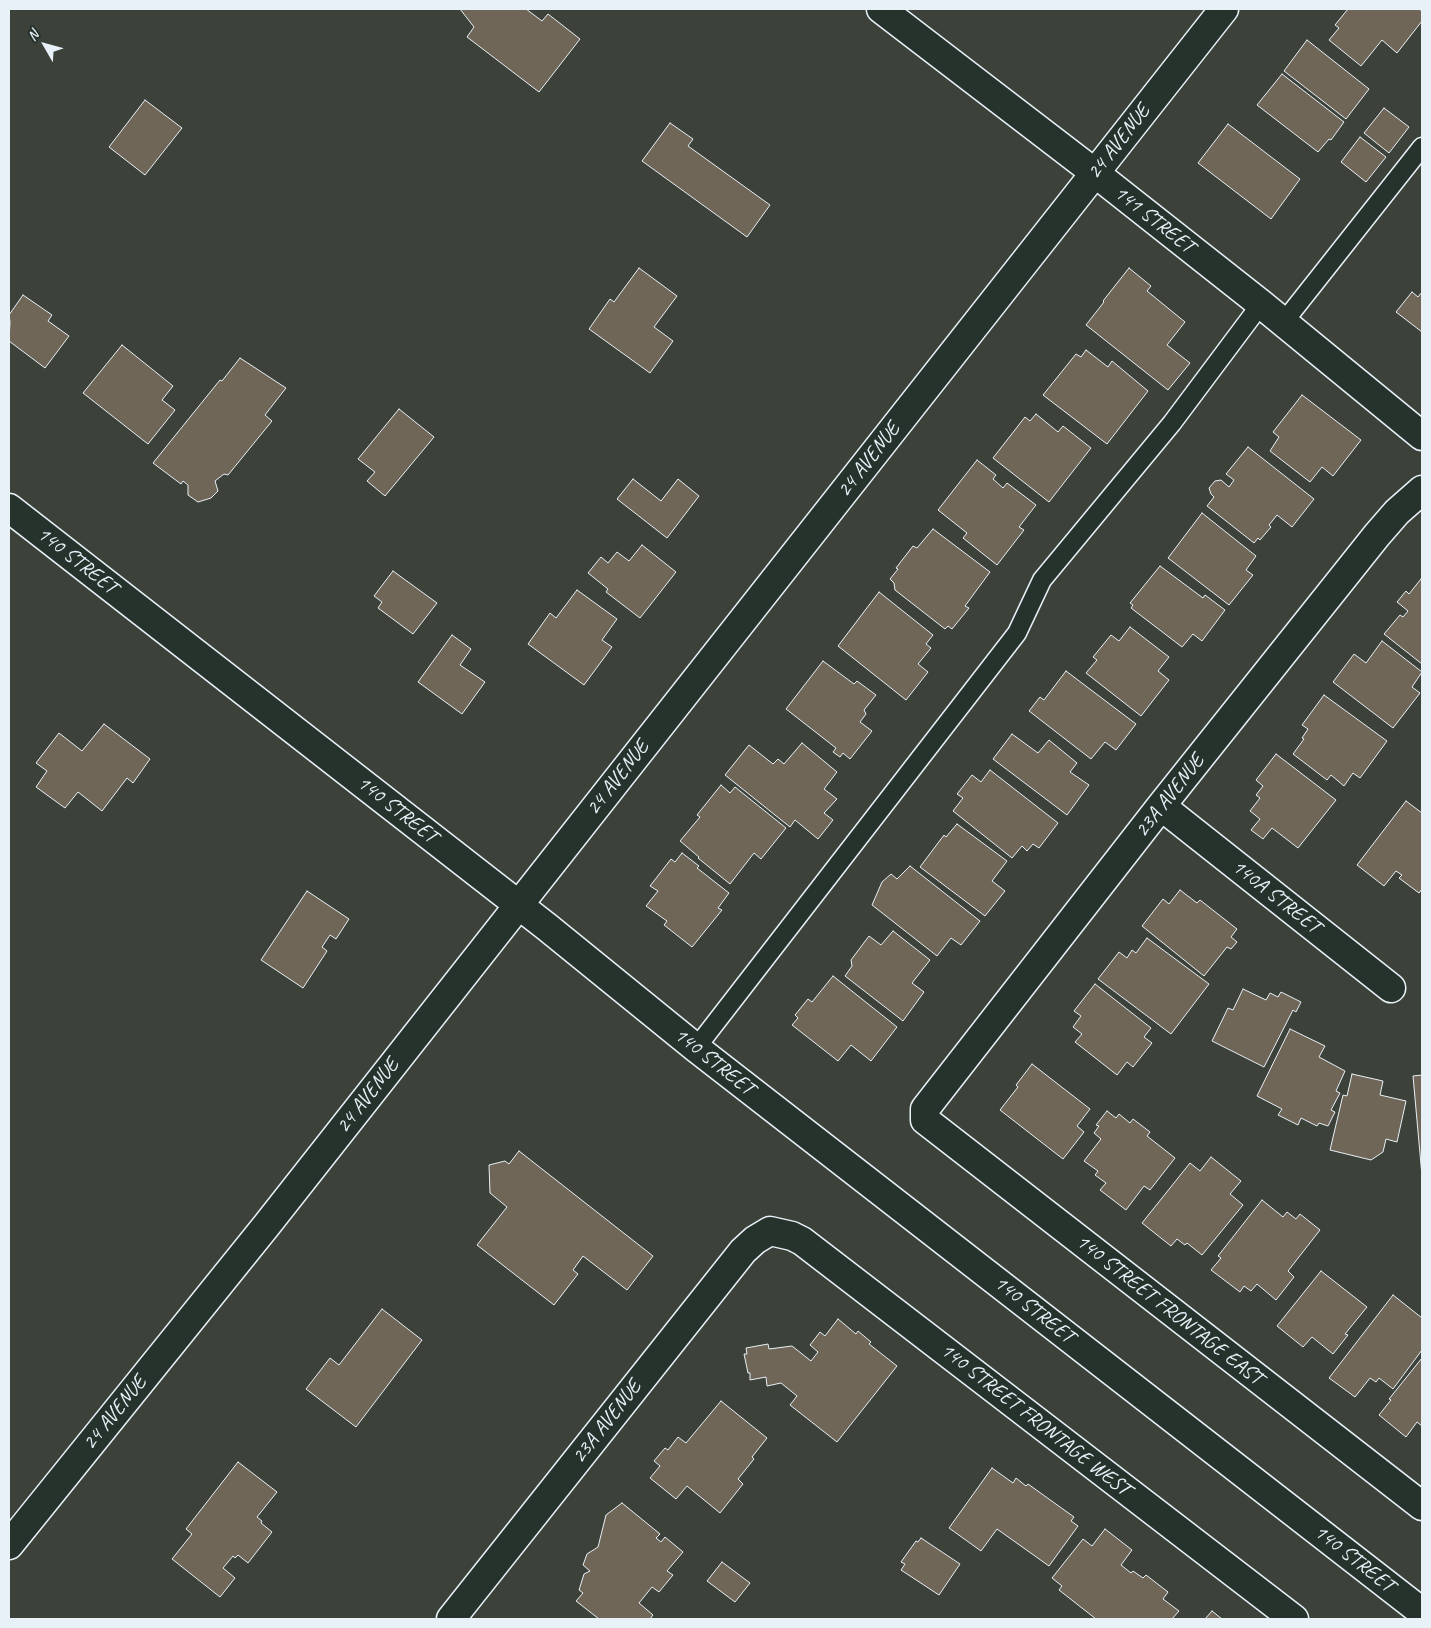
<!DOCTYPE html>
<style>
body{margin:0}
#map{position:relative;width:1431px;height:1628px;overflow:hidden;background:#3c423a;font-family:Caveat,sans-serif}
canvas{display:block}
.frame{position:absolute;inset:0;border:10px solid #e8f1f8;pointer-events:none}
.north{position:absolute;left:20px;top:20px;width:50px;height:50px;-webkit-text-stroke:4px #26332d;paint-order:stroke;rotate:308deg;font-size:14px;font-weight:700;line-height:20px;text-align:center;color:#e8f1f8}
.north::after{content:'';display:block;margin:auto;width:18px;height:22px;background:#e8f1f8;clip-path:polygon(50% 0,100% 100%,50% 72%,0 100%)}
</style>
<div id="map">
<canvas width="1431" height="1628"></canvas>
<div class="frame"></div>
<div class="north">N</div>
</div>
<script>
const context = document.querySelector('canvas').getContext('2d');
context.lineJoin = 'round';
function paint(path, color) {
  context.fillStyle = color;
  context.fill(path, 'evenodd');
}
function poly(rows) {
  const path = new Path2D();
  for (const r of rows) {
    path.moveTo(r[0], r[1]);
    for (let i = 2; i < r.length; i += 2) path.lineTo(r[i], r[i + 1]);
  }
  return path;
}
function stroke(path, color, width, dash) {
  context.strokeStyle = color;
  context.lineWidth = width;
  context.lineCap = dash ? 'butt' : 'round';
  context.setLineDash(dash || []);
  context.stroke(path);
}
function drawText(font, color, halo, rows, align = 'center') {
  context.font = font + ' Caveat,sans-serif';
  context.lineWidth = 5;
  context.setLineDash([]);
  context.textBaseline = 'middle';
  context.strokeStyle = halo;
  context.fillStyle = color;
  for (const [text, x, y, turn = 0] of rows) {
    context.save();
    context.translate(x, y);
    context.rotate((+turn || 0) * Math.PI / 180);
    context.textAlign = isNaN(turn) ? turn : align;
    if (halo) context.strokeText(text, 0, 0);
    context.fillText(text, 0, 0);
    context.restore();
  }
}
const building = poly([
 [460,9,526,9,542,21,548,14,580,39,539,92,467,37,474,27,460,9],
 [1348,9,1419,9,1422,11,1422,21,1397,53,1382,40,1361,66,1329,40,1339,28,1335,25,1348,9],
 [1307,40,1369,89,1346,119,1284,71,1307,40],
 [1282,74,1344,122,1331,140,1329,139,1318,152,1257,105,1282,74],
 [145,100,182,128,145,175,109,147,145,100],
 [1384,108,1409,127,1389,153,1364,133,1384,108],
 [670,123,693,139,688,146,770,205,747,237,642,161,670,123],
 [1228,124,1300,179,1271,219,1198,163,1228,124],
 [1360,137,1386,157,1366,182,1341,162,1360,137],
 [639,268,677,296,654,327,673,341,650,373,589,329,610,299,614,302,639,268],
 [1129,268,1151,286,1147,291,1185,322,1167,345,1190,363,1168,390,1086,325,1104,302,1103,301,1129,268],
 [1412,292,1418,297,1422,292,1422,332,1396,312,1412,292],
 [23,295,52,315,48,321,69,336,45,368,9,341,10,322,9,315,23,295],
 [122,345,173,386,162,400,175,410,148,444,83,393,122,345],
 [1086,350,1108,367,1112,361,1148,391,1107,444,1043,395,1076,354,1081,357,1086,350],
 [240,358,286,388,265,415,272,421,228,475,224,474,215,481,218,491,211,498,198,502,188,495,188,485,183,481,181,484,153,463,220,380,222,381,240,358],
 [1302,395,1361,440,1333,476,1322,467,1310,482,1270,451,1279,437,1273,432,1302,395],
 [399,409,434,437,385,496,367,481,375,472,358,459,399,409],
 [1036,414,1058,432,1063,426,1091,448,1049,502,993,458,1025,417,1030,421,1036,414],
 [1248,447,1314,499,1292,527,1277,515,1269,525,1271,527,1260,540,1258,538,1254,543,1207,506,1214,497,1211,494,1209,488,1215,481,1221,480,1229,487,1234,480,1226,474,1248,447],
 [977,460,996,475,993,479,1003,488,1007,483,1036,505,1019,527,1024,530,997,565,963,538,967,533,938,510,977,460],
 [633,479,661,501,678,479,699,496,667,538,617,499,633,479],
 [1202,513,1256,556,1246,570,1253,575,1229,605,1168,558,1202,513],
 [933,529,990,572,965,606,969,608,952,629,948,626,945,629,895,590,894,583,890,579,898,569,896,568,913,546,917,548,933,529],
 [642,545,676,572,640,618,606,592,608,589,588,573,601,557,608,563,617,552,629,561,642,545],
 [1160,566,1203,598,1205,595,1225,610,1202,641,1193,634,1182,647,1131,608,1133,605,1130,603,1160,566],
 [393,571,437,603,413,634,378,608,382,602,374,596,393,571],
 [1421,579,1422,580,1422,664,1384,634,1400,615,1403,617,1408,611,1397,602,1406,591,1409,594,1421,579],
 [577,590,617,619,602,640,612,647,584,685,528,644,550,613,556,618,577,590],
 [879,592,933,635,926,644,931,648,918,664,928,672,906,700,838,646,879,592],
 [1130,627,1169,657,1158,671,1169,680,1141,716,1086,673,1097,660,1093,657,1111,635,1119,641,1130,627],
 [452,635,471,649,460,665,485,682,462,714,418,682,452,635],
 [1382,641,1422,672,1412,687,1420,693,1393,728,1333,682,1354,654,1366,663,1382,641],
 [823,661,854,684,857,681,876,695,864,710,866,714,860,722,872,731,850,759,843,753,840,757,833,752,836,748,786,709,823,661],
 [1066,671,1136,724,1116,750,1105,742,1091,759,1029,711,1040,697,1044,700,1066,671],
 [1324,695,1387,741,1360,778,1353,773,1344,786,1331,775,1327,780,1293,754,1304,739,1302,738,1308,729,1302,725,1324,695],
 [104,724,150,759,133,783,127,778,102,811,78,792,65,808,36,787,47,771,36,763,59,733,82,751,104,724],
 [1012,734,1038,753,1049,740,1077,763,1070,772,1089,785,1067,815,993,759,1012,734],
 [802,743,837,772,824,789,837,799,824,813,833,820,818,839,795,820,790,827,725,775,749,745,773,764,778,759,784,764,802,743],
 [1276,754,1336,800,1298,848,1272,828,1263,839,1251,830,1260,819,1250,811,1260,798,1256,795,1263,786,1256,780,1276,754],
 [990,770,1058,823,1039,848,1033,844,1027,851,1022,846,1012,858,953,811,963,798,957,794,972,775,981,782,990,770],
 [721,785,730,793,735,787,786,828,761,859,754,853,730,884,698,858,699,857,680,841,700,817,697,815,721,785],
 [1406,801,1422,813,1422,889,1419,893,1399,878,1402,875,1396,871,1384,886,1357,865,1406,801],
 [957,824,1007,861,992,881,1005,891,985,916,920,867,944,835,946,837,957,824],
 [682,853,699,866,697,868,729,893,718,908,722,910,692,947,664,925,667,921,646,906,658,891,650,886,671,859,675,862,682,853],
 [910,866,980,921,961,945,951,938,937,956,872,905,882,882,891,874,897,879,910,866],
 [1180,890,1197,903,1200,900,1237,929,1231,937,1237,942,1231,949,1227,947,1204,976,1142,926,1163,899,1169,904,1180,890],
 [307,891,349,919,336,939,330,935,322,947,327,951,303,988,261,960,307,891],
 [893,931,930,960,912,983,924,992,903,1021,845,976,852,966,851,960,869,936,881,945,893,931],
 [1147,938,1209,984,1171,1034,1098,979,1119,952,1127,958,1132,950,1136,953,1147,938],
 [833,976,897,1027,871,1061,851,1045,838,1061,792,1025,798,1018,795,1015,808,999,812,1002,833,976],
 [1095,984,1151,1028,1144,1037,1152,1043,1133,1067,1127,1062,1117,1075,1075,1042,1082,1034,1073,1027,1081,1016,1074,1011,1095,984],
 [1243,989,1266,1000,1270,993,1278,997,1281,992,1301,1002,1296,1012,1293,1010,1264,1067,1212,1041,1228,1008,1233,1010,1243,989],
 [1290,1029,1325,1046,1319,1057,1345,1071,1336,1091,1340,1093,1331,1110,1335,1112,1328,1126,1319,1123,1317,1126,1301,1118,1298,1125,1278,1115,1282,1109,1257,1096,1290,1029],
 [1032,1064,1090,1109,1077,1126,1084,1132,1063,1159,1000,1110,1018,1087,1016,1085,1032,1064],
 [1352,1074,1383,1081,1380,1095,1406,1101,1397,1142,1386,1139,1383,1152,1371,1160,1330,1150,1343,1095,1347,1096,1352,1074],
 [1422,1075,1422,1176,1413,1076,1422,1075],
 [1107,1111,1116,1118,1119,1114,1130,1123,1133,1119,1150,1132,1147,1136,1175,1158,1150,1190,1144,1186,1126,1210,1100,1190,1106,1183,1095,1175,1098,1171,1084,1161,1101,1139,1094,1133,1099,1126,1096,1125,1107,1111],
 [519,1151,653,1256,627,1290,583,1256,573,1270,578,1274,554,1305,477,1245,507,1207,490,1193,489,1165,505,1161,509,1164,519,1151],
 [1211,1157,1241,1181,1230,1194,1243,1205,1202,1255,1187,1243,1185,1245,1177,1239,1171,1246,1142,1223,1190,1163,1200,1171,1211,1157],
 [1262,1200,1283,1217,1287,1212,1296,1219,1300,1214,1320,1230,1288,1271,1294,1277,1276,1300,1257,1284,1251,1291,1244,1286,1240,1292,1211,1270,1221,1258,1218,1256,1262,1200],
 [1321,1271,1367,1307,1345,1334,1348,1335,1333,1354,1312,1337,1303,1347,1277,1326,1321,1271],
 [1393,1295,1422,1318,1422,1350,1393,1389,1379,1378,1376,1382,1370,1378,1355,1397,1329,1378,1393,1295],
 [382,1309,422,1340,356,1427,306,1389,330,1358,339,1365,382,1309],
 [838,1319,856,1334,858,1331,871,1342,869,1344,897,1366,837,1442,790,1405,797,1396,781,1383,767,1386,766,1377,750,1380,750,1373,748,1373,744,1354,747,1354,746,1348,768,1344,769,1349,792,1346,811,1361,818,1352,810,1345,820,1332,825,1336,838,1319],
 [1422,1358,1422,1426,1417,1422,1406,1437,1379,1415,1391,1400,1389,1399,1422,1358],
 [721,1401,767,1438,752,1457,754,1459,738,1479,743,1484,720,1513,687,1486,676,1499,650,1478,660,1466,654,1461,665,1448,668,1450,678,1437,686,1443,721,1401],
 [238,1462,277,1492,257,1517,262,1521,261,1523,272,1532,248,1563,238,1555,235,1558,233,1556,223,1568,235,1578,220,1597,172,1559,192,1534,186,1529,238,1462],
 [992,1468,1013,1483,1016,1478,1026,1486,1028,1484,1074,1517,1071,1521,1078,1526,1049,1566,997,1529,981,1551,949,1528,992,1468],
 [622,1503,660,1534,656,1538,661,1542,665,1537,683,1552,667,1571,673,1575,659,1592,652,1587,639,1603,653,1615,650,1619,599,1619,576,1601,583,1593,579,1590,584,1574,590,1571,583,1565,587,1554,598,1547,606,1515,622,1503],
 [1105,1529,1132,1550,1121,1565,1131,1573,1133,1571,1143,1578,1146,1575,1168,1592,1163,1599,1179,1611,1172,1619,1096,1619,1059,1590,1062,1586,1052,1578,1083,1539,1092,1546,1105,1529],
 [921,1538,960,1564,939,1595,901,1570,905,1564,901,1562,916,1541,918,1542,921,1538],
 [722,1562,750,1583,735,1602,707,1581,722,1562],
 [1212,1611,1222,1619,1205,1619,1212,1611]
]);
const lane = poly([
 [1283,323,1422,147],
 [696,1048,1017,633,1042,580,1172,423,1261,304]
]);
const street = poly([
 [881,9,1095,173,1261,304,1422,436],
 [1422,490,1397,512,1377,535,1161,806,925,1109,925,1120,1422,1506],
 [1161,806,1391,988],
 [451,1619,743,1251,755,1240,770,1231,792,1236,802,1241,1294,1619]
]);
const secondary = poly([
 [9,508,547,927,696,1048,1422,1612],
 [9,1545,266,1226,1224,9]
]);
const streetNames = [
 ["24 AVENUE",1119,142,-52],
 ["141 STREET",1154,220,38],
 ["24 AVENUE",869,460,-52],
 ["140 STREET",77,561,38],
 ["24 AVENUE",618,778,-52],
 ["23A AVENUE",1170,796,-52],
 ["140 STREET",397,810,38],
 ["140A STREET",1276,897,38],
 ["140 STREET",714,1062,38],
 ["24 AVENUE",368,1096,-52],
 ["140 STREET",1034,1310,38],
 ["140 STREET FRONTAGE EAST",1169,1310,38],
 ["24 AVENUE",115,1413,-51],
 ["140 STREET FRONTAGE WEST",1035,1420,38],
 ["23A AVENUE",607,1422,-52],
 ["140 STREET",1354,1559,38]
];
paint(building, '#706658');
stroke(building, '#e8f1f8', 1);
stroke(lane, '#e8f1f8', 21);
stroke(street, '#e8f1f8', 31);
stroke(secondary, '#e8f1f8', 31);
stroke(lane, '#26332d', 18);
stroke(street, '#26332d', 28);
stroke(secondary, '#26332d', 28);
drawText('21px', '#e8f1f8', '#26332d', streetNames);
</script>
